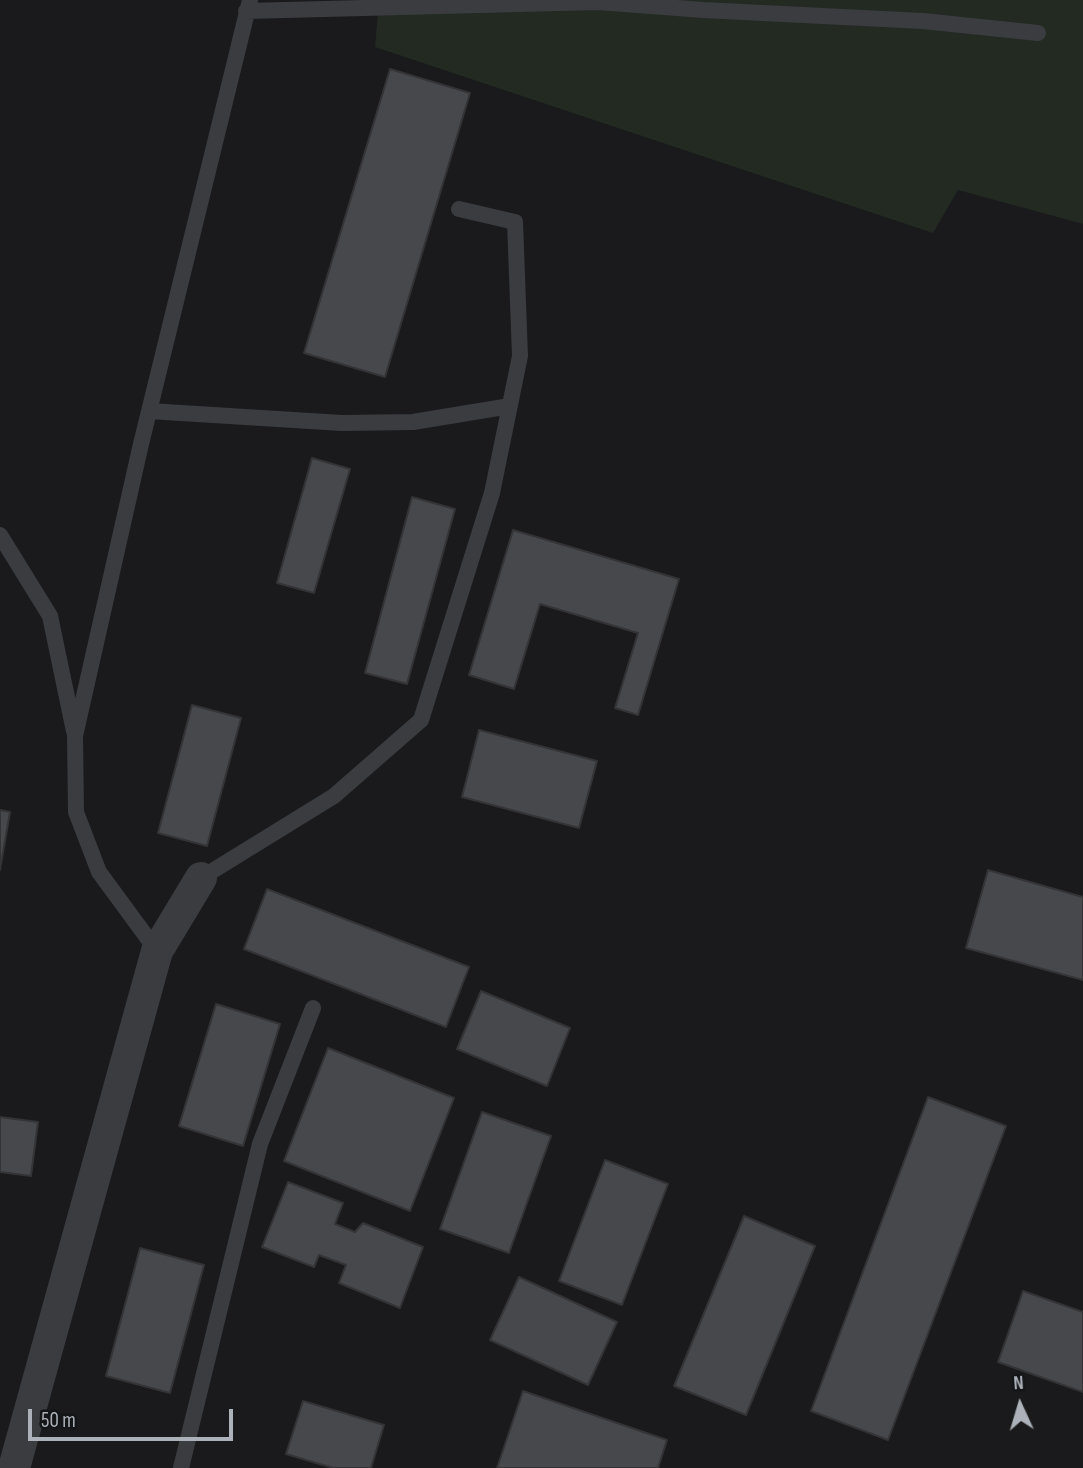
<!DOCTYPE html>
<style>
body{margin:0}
#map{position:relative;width:1083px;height:1468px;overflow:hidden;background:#1a1a1c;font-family:"Sofia Sans Condensed",sans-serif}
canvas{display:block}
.north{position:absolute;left:985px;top:1370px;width:70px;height:70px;-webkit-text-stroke:5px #141517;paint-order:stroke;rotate:356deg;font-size:19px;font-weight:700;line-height:28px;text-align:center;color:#adb2ba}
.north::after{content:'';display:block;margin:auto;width:24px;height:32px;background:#adb2ba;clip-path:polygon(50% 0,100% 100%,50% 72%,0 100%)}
.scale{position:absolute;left:28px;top:1409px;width:205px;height:32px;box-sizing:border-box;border:4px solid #adb2ba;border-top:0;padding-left:9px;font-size:21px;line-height:24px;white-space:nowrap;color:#adb2ba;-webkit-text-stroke:5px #141517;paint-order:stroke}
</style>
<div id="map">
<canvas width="1083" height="1468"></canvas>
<div class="north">N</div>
<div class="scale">50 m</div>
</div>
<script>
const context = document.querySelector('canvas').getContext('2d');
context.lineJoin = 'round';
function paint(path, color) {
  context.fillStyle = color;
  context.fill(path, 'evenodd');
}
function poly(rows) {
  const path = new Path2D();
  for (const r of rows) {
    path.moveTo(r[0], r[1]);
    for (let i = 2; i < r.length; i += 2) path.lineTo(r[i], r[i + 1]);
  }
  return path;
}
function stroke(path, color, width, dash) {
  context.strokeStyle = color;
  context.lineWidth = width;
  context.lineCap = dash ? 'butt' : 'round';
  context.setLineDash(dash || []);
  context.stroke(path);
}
const green = poly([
 [379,0,1083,0,1083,224,958,190,933,233,375,47]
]);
const building = poly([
 [390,69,470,93,385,377,304,353,390,69],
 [312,458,350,469,314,593,277,583,312,458],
 [412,497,455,509,407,684,365,673,412,497],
 [513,530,679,579,638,715,615,708,638,633,540,604,514,689,469,675,513,530],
 [192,705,241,718,207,846,158,833,192,705],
 [479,730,597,761,579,828,462,797,479,730],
 [0,810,10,812,0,870,0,810],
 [988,870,1083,897,1083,980,966,948,988,870],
 [267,889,469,967,446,1027,244,949,267,889],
 [481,991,570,1028,547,1086,457,1049,481,991],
 [216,1004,280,1024,243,1146,179,1126,216,1004],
 [328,1048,454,1098,410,1211,284,1161,328,1048],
 [928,1097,1006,1126,888,1440,811,1411,928,1097],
 [482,1112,551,1136,509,1253,440,1229,482,1112],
 [0,1117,38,1122,31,1176,0,1172,0,1117],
 [605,1160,668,1184,622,1305,559,1281,605,1160],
 [288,1182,343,1203,335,1224,355,1232,363,1223,423,1247,400,1308,339,1283,346,1265,319,1255,314,1267,262,1247,288,1182],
 [744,1216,815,1246,746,1415,674,1386,744,1216],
 [140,1248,204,1265,170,1393,106,1376,140,1248],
 [519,1277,617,1322,588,1385,490,1340,519,1277],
 [1023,1291,1083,1312,1083,1392,998,1362,1023,1291],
 [523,1391,667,1440,658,1468,497,1468,523,1391],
 [303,1401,384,1425,371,1468,333,1468,286,1454,303,1401]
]);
const service = poly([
 [246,11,598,2,703,10,923,21,1038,33],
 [149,411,342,423,413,422,510,406],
 [0,535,50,616,74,731],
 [201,878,334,796,421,720,492,493,520,356,515,222,459,209],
 [157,951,99,872,76,812,75,736,141,444,250,0],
 [181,1468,260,1144,313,1008]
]);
const minor = poly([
 [14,1468,157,951,201,878]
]);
paint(green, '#222a22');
paint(building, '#47484c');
stroke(building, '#343437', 2);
stroke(service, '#3b3c40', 16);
stroke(minor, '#3b3c40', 32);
</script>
